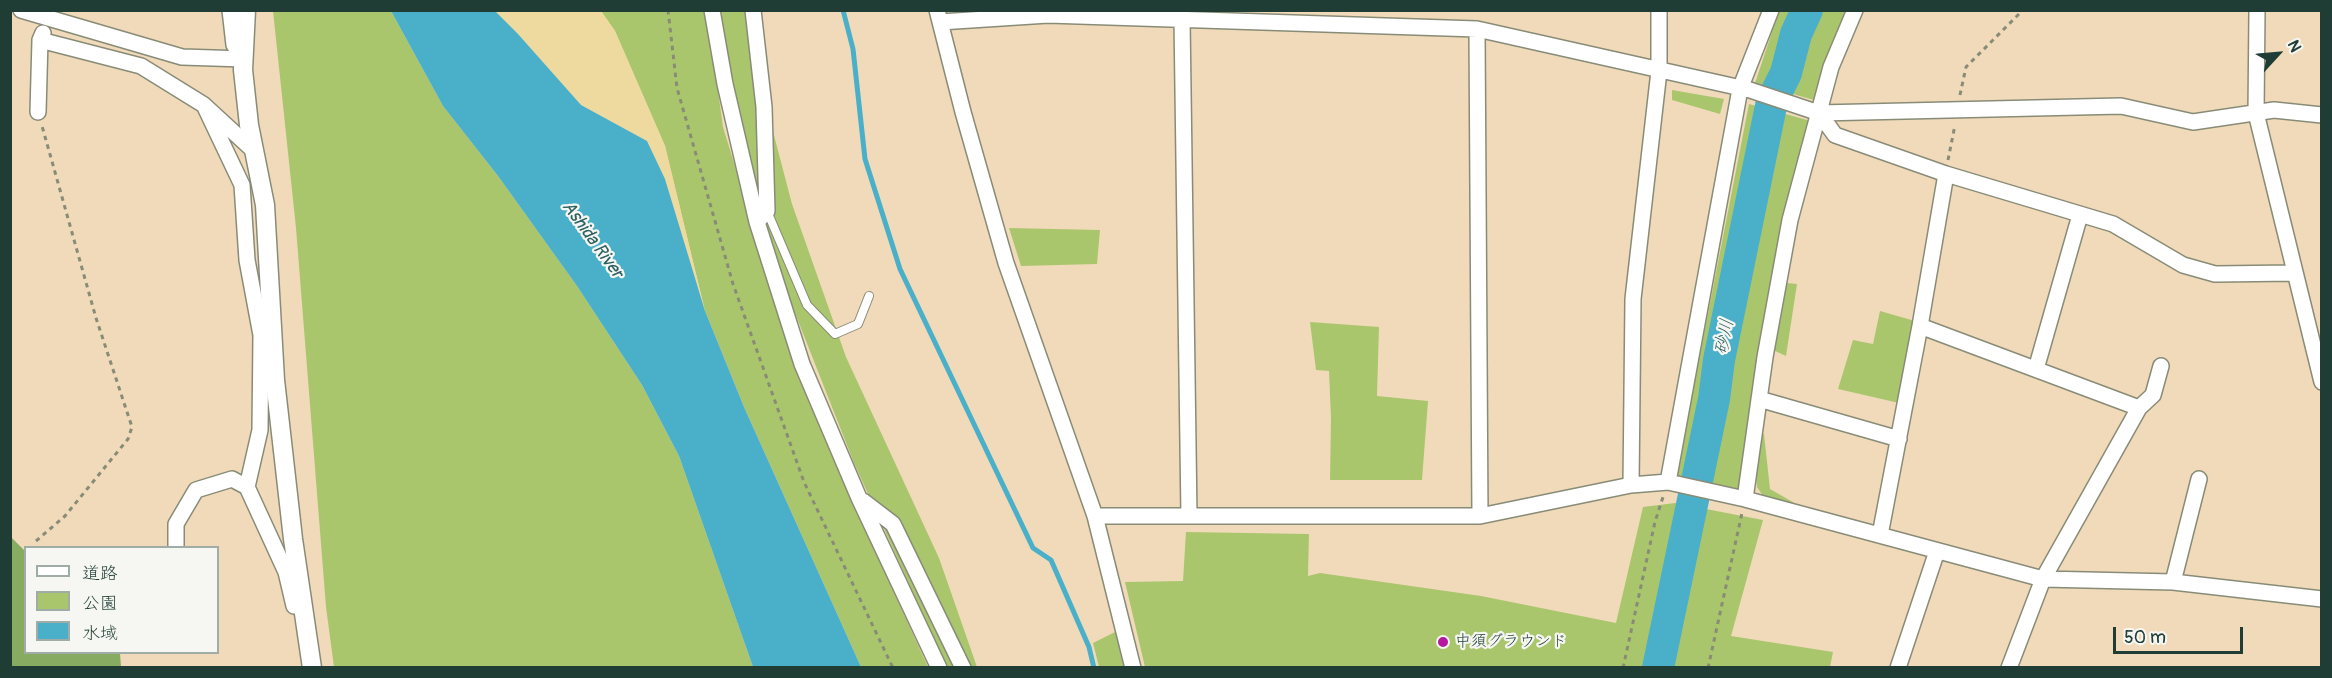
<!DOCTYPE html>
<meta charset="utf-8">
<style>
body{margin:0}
#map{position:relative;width:2332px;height:678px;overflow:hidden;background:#f1daba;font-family:Pangolin,"Klee One",sans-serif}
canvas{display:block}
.frame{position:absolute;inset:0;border:12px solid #1f3d34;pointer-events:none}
.legend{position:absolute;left:24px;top:546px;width:195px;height:108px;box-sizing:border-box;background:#f6f6f2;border:2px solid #a0aca6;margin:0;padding:8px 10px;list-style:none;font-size:18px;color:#1f3d34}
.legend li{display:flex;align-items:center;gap:12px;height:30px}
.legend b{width:30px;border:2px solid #a0aca6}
.north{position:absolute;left:2248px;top:24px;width:60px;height:60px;-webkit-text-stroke:4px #f6f6f2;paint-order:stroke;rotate:64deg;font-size:16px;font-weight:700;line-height:24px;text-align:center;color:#1f3d34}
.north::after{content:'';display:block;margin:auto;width:21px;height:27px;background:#1f3d34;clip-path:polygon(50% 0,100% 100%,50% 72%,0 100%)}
.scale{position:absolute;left:2113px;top:627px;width:130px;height:27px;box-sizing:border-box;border:3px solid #1f3d34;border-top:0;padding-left:8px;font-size:18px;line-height:21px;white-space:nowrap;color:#1f3d34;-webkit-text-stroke:4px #f6f6f2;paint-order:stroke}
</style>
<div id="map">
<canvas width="2332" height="678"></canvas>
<div class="frame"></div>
<ul class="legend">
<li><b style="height:8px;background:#fff"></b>道路</li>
<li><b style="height:16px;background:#aac66d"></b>公園</li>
<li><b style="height:16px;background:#4ab0c9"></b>水域</li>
</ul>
<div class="north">N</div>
<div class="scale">50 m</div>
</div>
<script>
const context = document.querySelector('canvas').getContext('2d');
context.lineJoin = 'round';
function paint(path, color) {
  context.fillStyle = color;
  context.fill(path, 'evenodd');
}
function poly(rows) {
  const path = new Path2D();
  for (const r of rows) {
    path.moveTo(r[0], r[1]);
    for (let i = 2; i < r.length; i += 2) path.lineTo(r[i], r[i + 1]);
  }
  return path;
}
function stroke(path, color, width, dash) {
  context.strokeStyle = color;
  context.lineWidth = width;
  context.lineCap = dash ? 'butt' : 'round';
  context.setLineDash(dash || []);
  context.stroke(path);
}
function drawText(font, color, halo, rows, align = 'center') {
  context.font = font + ' Pangolin,"Klee One",sans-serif';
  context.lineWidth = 4.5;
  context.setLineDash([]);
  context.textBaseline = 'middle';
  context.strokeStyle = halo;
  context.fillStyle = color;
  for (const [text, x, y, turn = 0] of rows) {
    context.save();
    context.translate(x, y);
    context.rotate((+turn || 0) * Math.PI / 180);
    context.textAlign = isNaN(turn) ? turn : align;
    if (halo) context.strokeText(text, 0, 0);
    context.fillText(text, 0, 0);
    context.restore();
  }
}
const green = poly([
 [273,11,391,11,443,106,498,176,577,286,642,385,679,456,753,667,334,667,326,607,296,228],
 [601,11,707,11,723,127,794,359,830,452,928,667,861,667,744,407,705,311,665,146,615,31],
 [721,11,749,11,754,59,792,204,846,357,939,558,977,667,947,667,854,463,773,257,728,66],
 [1779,11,1848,11,1817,101,1755,83],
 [1672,90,1724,99,1720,114,1672,100],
 [1749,104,1811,121,1783,218,1740,489,1676,477],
 [1009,228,1100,230,1097,264,1021,266],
 [1787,283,1797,284,1786,356,1773,350],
 [1880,311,1915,321,1899,403,1838,389,1853,340,1873,344],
 [1310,322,1379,327,1377,396,1428,401,1422,480,1330,480,1331,418,1329,371,1316,370],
 [1761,432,1764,434,1770,489,1798,505,1765,499,1757,487,1755,468],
 [1675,503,1763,520,1731,636,1833,652,1830,667,1145,667,1125,582,1183,581,1186,532,1309,534,1308,576,1320,573,1481,596,1616,623,1643,507],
 [1117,631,1126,667,1099,667,1093,643]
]);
const forest = poly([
 [10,536,25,551,26,652,120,653,121,667,11,667]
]);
const sand = poly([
 [495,11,601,11,615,31,665,146,705,311,665,179,647,141,581,105,518,34]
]);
const water = poly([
 [391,11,495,11,518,34,581,105,647,141,665,179,705,311,744,407,861,667,753,667,679,456,642,385,577,286,498,176,443,106]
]);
const stream = poly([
 [843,10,853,49,865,159,900,269,1033,548,1051,560,1089,647,1094,668]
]);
const river = poly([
 [1658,668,1714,399,1719,360,1772,101,1786,73,1796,34,1807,10]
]);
const path = poly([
 [668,10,677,88,733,284,804,482,893,668],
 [1960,95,1966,67,2023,10],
 [1948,160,1955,125],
 [36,541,65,516,128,439,132,427,96,318,42,126],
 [1623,668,1655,522,1663,497],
 [1708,668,1742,513]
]);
const service = poly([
 [767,211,807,305,835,334,858,324,869,296]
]);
const minor = poly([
 [21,10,182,57,244,59],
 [230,10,234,45,244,59],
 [712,10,725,84,757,222,802,364,859,498,939,668],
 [753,10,764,107,767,211,757,222],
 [937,10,963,112,1006,263,1095,516,1133,668],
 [2257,10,2256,113,2322,382],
 [1182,19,1189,516],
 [940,22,1048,15,1477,29,1750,90,1819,113],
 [1477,29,1480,516],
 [40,40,141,66,204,105,254,151],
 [204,105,242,185,247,260,261,335,260,430,247,487,286,572,294,606,303,605],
 [38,112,40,40,43,33],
 [2295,273,2215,274,2183,265,2113,224,1946,174,1835,135,1819,113,2121,106,2193,122,2274,110,2322,115],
 [1920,326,2139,408],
 [2036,369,2080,215],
 [1759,399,1899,439],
 [1668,482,1740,89,1771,10],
 [1631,485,1633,299,1659,71,1659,10],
 [1745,499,1765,357,1790,220,1831,67,1855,10],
 [863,501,893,524,963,668],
 [1095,516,1480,516,1631,485,1668,482,1745,499,2043,579,2173,582,2322,599],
 [1880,535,1920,326,1946,174],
 [176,548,176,524,196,490,232,479,247,487],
 [2173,582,2199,479],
 [1898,668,1937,551],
 [2009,668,2043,579,2139,408,2153,395,2161,366]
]);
const tertiary = poly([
 [246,10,243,70,249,125,265,205,275,380,293,539,312,668]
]);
const markers = [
 [1443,642,6,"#b5179e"]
];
const poiNames = [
 ["中須グラウンド",1455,642]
];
const waterNames = [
 ["Ashida River",592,240,54],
 ["砂川",1725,337,-79]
];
paint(green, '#aac66d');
paint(forest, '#87ab60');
paint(sand, '#eeda9e');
paint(water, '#4ab0c9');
stroke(stream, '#4ab0c9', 5);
stroke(river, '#4ab0c9', 32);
stroke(service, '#888c77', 10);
stroke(minor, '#888c77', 18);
stroke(tertiary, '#888c77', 21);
stroke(path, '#888c77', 3, [4.5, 4.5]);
stroke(service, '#fff', 8);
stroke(minor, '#fff', 15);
stroke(tertiary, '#fff', 18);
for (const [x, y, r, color] of markers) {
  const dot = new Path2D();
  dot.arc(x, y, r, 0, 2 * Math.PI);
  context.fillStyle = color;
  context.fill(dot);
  stroke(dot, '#f6f6f2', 2);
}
drawText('16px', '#1f3d34', '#f6f6f2', poiNames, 'left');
drawText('italic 18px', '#2c6061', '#f6f6f2', waterNames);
</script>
